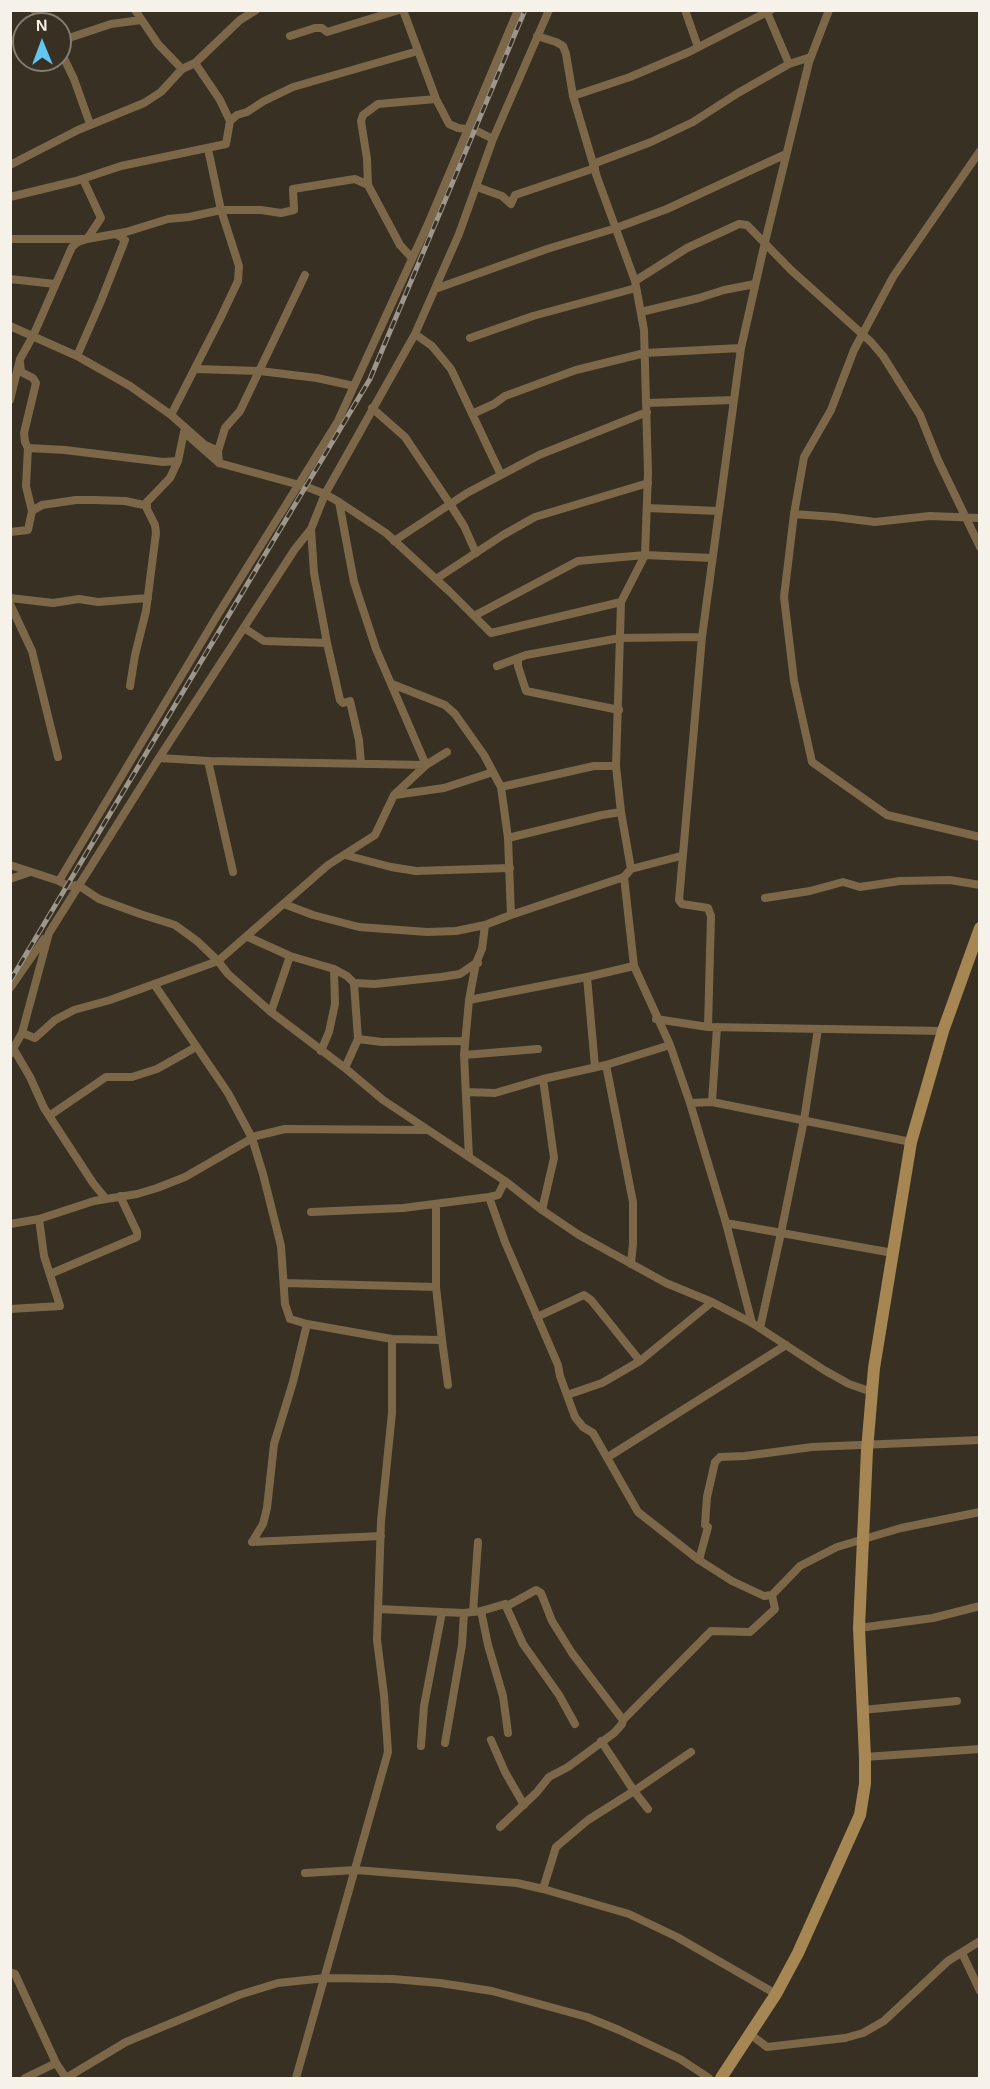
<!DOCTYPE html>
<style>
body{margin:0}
#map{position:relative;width:990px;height:2089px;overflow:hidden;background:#383023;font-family:Helvetica,sans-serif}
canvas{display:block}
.frame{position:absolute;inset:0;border:12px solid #f6f1e9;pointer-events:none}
.north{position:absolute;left:12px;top:12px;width:60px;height:60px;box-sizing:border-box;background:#383023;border:2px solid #847d72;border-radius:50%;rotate:359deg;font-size:16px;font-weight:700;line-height:24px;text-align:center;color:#f6f1e9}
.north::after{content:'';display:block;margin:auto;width:21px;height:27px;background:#64c5ee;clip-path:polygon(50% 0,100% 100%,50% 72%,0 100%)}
</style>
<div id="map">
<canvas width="990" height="2089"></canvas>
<div class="frame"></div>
<div class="north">N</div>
</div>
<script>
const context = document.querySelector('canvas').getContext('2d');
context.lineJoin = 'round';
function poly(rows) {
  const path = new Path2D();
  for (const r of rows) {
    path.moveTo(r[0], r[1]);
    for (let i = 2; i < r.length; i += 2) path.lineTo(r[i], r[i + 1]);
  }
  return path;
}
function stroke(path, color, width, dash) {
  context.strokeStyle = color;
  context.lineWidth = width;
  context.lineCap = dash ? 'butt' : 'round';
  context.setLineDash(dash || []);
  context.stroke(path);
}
const street = poly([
 [34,10,46,24],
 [135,10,158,44,182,69],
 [403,10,436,99,449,124,458,128,475,130,493,139,549,10],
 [685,10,698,47],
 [766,10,789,64],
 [829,10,809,62,765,242,741,348,702,637,679,900,682,904,708,908,711,916,708,1027,943,1031],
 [290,36,315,28,322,28,327,32,399,10],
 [537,36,556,42,563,46,566,54,573,96,597,177,635,281,644,330,648,473,645,555,621,602,616,766,621,812,631,869,624,877,634,966,670,1045,690,1103,726,1223,752,1323],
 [60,41,111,24,141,20],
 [60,50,74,79,90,124],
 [195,63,220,100,230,121],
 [573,96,630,77,689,52,771,10],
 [980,151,893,277,854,350,831,410,804,457,794,514,784,597,794,681,812,762,887,815,980,837],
 [593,164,651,142,693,122,738,93,789,64,811,57],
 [10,165,78,130,144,103,161,92,182,69,195,63,240,20,256,10],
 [477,187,502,196,511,204,515,195,595,168],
 [10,197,76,181,121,166,226,144,230,121,237,115,247,112,264,101,293,87,418,51],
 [10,239,87,239,126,232,168,219,189,217,221,210,261,210,281,213,294,210,293,189,355,179,368,185],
 [412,258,400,245,368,185,367,159,361,121,363,115,378,104,436,99],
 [10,279,55,284],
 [635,281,687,248,739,224,747,225,791,270,871,342,883,356,920,415,938,460,980,547],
 [435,289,547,249,616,228,667,209,786,154],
 [641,312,699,298,724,290,755,284],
 [10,326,77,356,130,386,171,415,205,445,218,451,219,463,307,487,325,494,339,502,386,533,450,592,491,633,621,602],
 [415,334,432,346,451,369,501,475],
 [470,338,533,316,636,288],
 [77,356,101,301,125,240,116,234],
 [20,362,21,372,33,378,36,383,24,433,25,442,28,448,26,486,32,511],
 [195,369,260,371,317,378,354,386],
 [10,400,20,359,33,336,72,247,78,242,87,239,101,218,83,179],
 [647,403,734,400],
 [372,408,405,437,450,504,464,526,476,553],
 [472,414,494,404,505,396,576,370,645,353,741,348],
 [171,415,220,319,238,281,239,266,221,210,208,149],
 [28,448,65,450,163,462,178,461],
 [218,451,225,428,240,411,305,275],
 [647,508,718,511],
 [794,514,835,517,875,522,930,516,980,518],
 [311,529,314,573,327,643,340,700,343,703,350,701,359,740,361,763],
 [10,532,28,530,32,511,42,505,76,500,94,500,125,501,144,505,170,478,178,461,184,432,219,463],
 [394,541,467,493,539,455,647,412],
 [436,579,503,535,535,517,648,483],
 [10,598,53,603,79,599,98,602,148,598],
 [10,604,32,651,58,757],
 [474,616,578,561,645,555,712,558],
 [244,628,264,641,327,643],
 [518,658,518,666,526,691,619,710],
 [497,666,526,655,620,638,702,637],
 [392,684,445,705,455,714,484,755,501,787,508,838,511,915],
 [130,686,135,655,146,611,156,533,155,525,147,509,147,505,144,505],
 [159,758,208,761,426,765,447,752],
 [208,761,233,872],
 [501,787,594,766,616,766],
 [395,795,444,788,493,772],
 [508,838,602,815,621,812],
 [345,855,391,867,416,871,510,868],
 [10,865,59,881,68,886,78,885,99,899,140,914,175,925,197,941,218,961,228,974,271,1012,345,1068,383,1100,505,1181,542,1210,579,1235,666,1283,712,1302,752,1323,824,1370,849,1384,872,1392],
 [631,869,681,856],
 [10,879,30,872],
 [59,881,217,616,338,421,428,224,518,10],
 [765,898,810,891,843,882,860,887,900,881,950,880,980,885],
 [284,904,313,915,359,927,427,932,456,931,485,925,482,949,476,963,478,963],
 [485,925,511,915,624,877],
 [248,937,290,956,334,969,347,976,354,983],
 [587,977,595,1067],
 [154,984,228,1093,252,1138,263,1174,281,1246,285,1304,290,1319,307,1324,392,1339,442,1340,436,1287,436,1205],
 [10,988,44,939],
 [469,1000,587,977,634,966],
 [271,1012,290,956],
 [656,1019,708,1027],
 [22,1033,35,1038,55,1020,74,1010,110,1000,218,961,328,865,375,835,394,795,426,765,376,649,354,582,339,502],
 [358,1039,382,1042,465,1041],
 [13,1048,30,1077,44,1108,93,1183,106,1199],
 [321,1051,329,1032,335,1004,334,969],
 [10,1054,22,1033,49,933,159,758,295,549,311,529,325,494,415,334,459,234,493,139],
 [464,1055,538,1049],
 [606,1065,633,1202,633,1243,631,1264],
 [345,1068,358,1039,354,983,375,984,441,977,460,974,476,963,469,1000,464,1055,469,1157],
 [466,1092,495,1093,543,1079],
 [712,1102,717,1027],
 [690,1103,712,1102,911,1142],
 [49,1116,106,1077,132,1077,157,1069,196,1047],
 [489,1197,505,1242,558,1365,560,1376,575,1417,583,1427,593,1433,638,1512,699,1560,708,1527,705,1525,707,1497,715,1462,720,1457,745,1456,812,1447,980,1440],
 [542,1210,554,1158,543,1079,606,1065,670,1045],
 [311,1212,403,1208,489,1197,498,1195,505,1181],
 [726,1223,893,1253],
 [10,1224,39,1219,94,1201,137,1194,157,1188,185,1177,256,1136,285,1129,426,1130],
 [50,1274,137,1237,137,1232,120,1196],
 [284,1283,436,1287],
 [10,1309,60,1306,44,1256,39,1219],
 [537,1317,584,1295,591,1300,640,1361,712,1302],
 [760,1328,781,1233,804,1120,818,1029],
 [442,1340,448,1385],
 [567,1395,602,1383,640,1361],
 [608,1457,786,1345],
 [252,1542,263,1524,267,1508,274,1444,293,1382,307,1324],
 [252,1542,381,1536],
 [699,1560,732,1581,764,1596,772,1595,800,1566,837,1547,901,1528,980,1512],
 [505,1604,523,1644,559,1695,575,1724],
 [378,1609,442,1612,424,1706,421,1746],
 [481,1611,488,1645,503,1696,508,1733],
 [442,1612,464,1613,481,1611,505,1604,509,1605,536,1590,541,1593,552,1621,572,1653,623,1720,622,1724,614,1733,568,1767,549,1777,537,1792,500,1827],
 [473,1612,478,1542],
 [859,1628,933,1618,980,1606],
 [862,1710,957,1701],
 [623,1720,711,1631,750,1632,775,1609,772,1595],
 [491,1740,505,1772,524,1805],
 [445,1743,462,1645,464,1613],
 [865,1757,980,1749],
 [648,1809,634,1791,691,1752],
 [305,1873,356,1870,517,1883,543,1889,629,1914,677,1937,776,1994],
 [543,1889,556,1847,588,1820,634,1791,601,1741],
 [962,1953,980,1991],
 [10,1972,15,1974,56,2063,66,2078],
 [750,2034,767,2047,845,2038,863,2033,884,2021,948,1961,980,1941],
 [25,2078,56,2063],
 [66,2078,126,2042,239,1995,278,1983,325,1978,393,1979,440,1983,492,1991,587,2017,619,2030,680,2059,709,2078],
 [296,2078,388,1752,384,1695,377,1640,381,1521,392,1413,392,1339]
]);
const secondary = poly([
 [721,2078,776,1994,798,1953,860,1815,865,1784,865,1757,859,1628,867,1450,874,1368,911,1142,943,1031,980,928]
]);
const rail = poly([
 [10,981,370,379,525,10]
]);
stroke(street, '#7c6849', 8);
stroke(secondary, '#a68753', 12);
stroke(rail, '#9c968b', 5);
stroke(rail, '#383023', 3, [9]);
</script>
